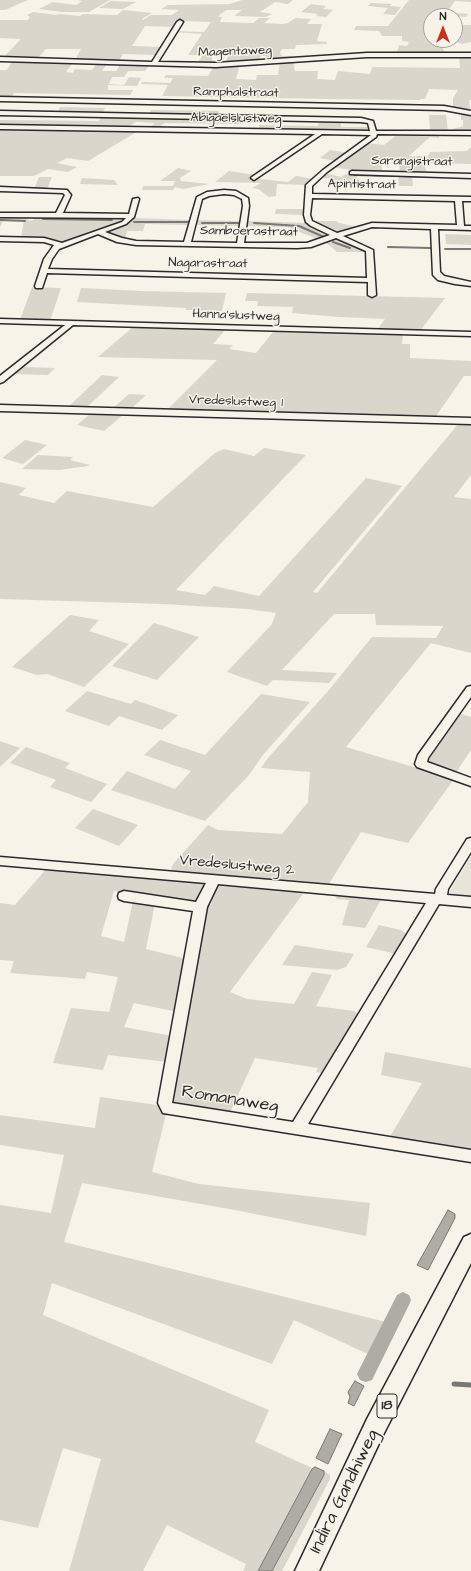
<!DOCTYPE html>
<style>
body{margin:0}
#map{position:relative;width:471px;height:1571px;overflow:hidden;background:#f7f3e8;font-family:"Architects Daughter",sans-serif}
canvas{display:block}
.north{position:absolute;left:423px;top:8px;width:40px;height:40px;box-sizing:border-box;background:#f7f3e8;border:1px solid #a5a39c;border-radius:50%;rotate:0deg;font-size:11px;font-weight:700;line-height:16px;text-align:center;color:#2b2b2b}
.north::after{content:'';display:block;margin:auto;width:14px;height:18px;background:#c8321e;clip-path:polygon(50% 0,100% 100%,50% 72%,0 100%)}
</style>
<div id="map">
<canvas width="471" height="1571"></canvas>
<div class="north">N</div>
</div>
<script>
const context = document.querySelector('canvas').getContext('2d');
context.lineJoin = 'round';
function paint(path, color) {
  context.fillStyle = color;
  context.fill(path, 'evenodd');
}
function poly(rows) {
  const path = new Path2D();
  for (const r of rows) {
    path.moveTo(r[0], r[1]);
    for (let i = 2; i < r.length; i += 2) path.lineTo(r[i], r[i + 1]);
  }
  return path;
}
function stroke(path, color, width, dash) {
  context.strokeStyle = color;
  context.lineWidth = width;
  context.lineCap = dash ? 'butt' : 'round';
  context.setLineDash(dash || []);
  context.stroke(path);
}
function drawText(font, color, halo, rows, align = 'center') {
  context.font = font + ' "Architects Daughter",sans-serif';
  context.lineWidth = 3;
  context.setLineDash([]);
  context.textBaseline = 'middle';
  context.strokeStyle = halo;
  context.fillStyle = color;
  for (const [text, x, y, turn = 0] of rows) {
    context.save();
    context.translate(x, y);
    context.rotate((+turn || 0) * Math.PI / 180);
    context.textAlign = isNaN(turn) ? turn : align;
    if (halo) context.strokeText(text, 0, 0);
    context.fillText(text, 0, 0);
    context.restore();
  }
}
const built = poly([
 [471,856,471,899,454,897,450,895,450,891]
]);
const green = poly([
 [0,0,28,0,5,10,0,10],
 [77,0,110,0,89,12,62,12,39,9,53,2,76,5,82,1],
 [242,0,293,0,288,4,275,2,260,12,272,14,266,17,234,16,242,10,227,10,219,15,219,17,222,17,220,22,253,23,259,18,270,18,264,23,282,24,288,23,295,18,311,19,307,24,322,24,317,41,327,42,327,44,296,45,295,49,282,49,280,53,282,56,291,56,292,60,264,61,266,56,261,56,257,62,224,64,231,51,216,51,212,56,212,60,215,61,214,64,197,63,203,55,188,55,202,34,173,32,175,31,204,32,211,22,179,21,174,27,145,26,132,46,162,47,157,55,123,54,119,61,75,60,81,49,46,49,37,59,3,58,21,39,0,38,0,20,28,20,30,17,27,15,33,12,56,15,59,14,80,16,83,14,117,15,123,10,152,13,142,19,143,20,151,15,172,15,179,10,161,9,168,5,230,4],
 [409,0,471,0,471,2,455,1,447,12,468,14,466,17,445,15,431,16,431,40,455,40,455,25,471,25,471,42,462,44,456,42,446,42,441,45,446,55,396,55,399,45,407,46,409,42,402,41,402,36,382,36,379,31,354,30,356,26,388,26],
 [111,1,136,2,123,9,99,8],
 [371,3,392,4,390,6,401,7,395,15,383,14,388,8,368,6],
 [311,4,326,6,323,9,333,10,326,17,316,16,318,14,301,12],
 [459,56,471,56,471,100,469,100,471,112,453,108,453,98,458,90,429,89,425,99,420,99,420,100,326,99,162,96,168,85,141,84,142,82,170,83,173,78,164,78,166,75,208,76,214,66,240,65,236,79,256,80,257,75,278,75,280,62,293,61,295,71,318,71,317,79,335,80,338,71,370,74,372,67,460,68],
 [13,60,74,61,66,72,73,73,75,69,92,70,98,62,108,62,102,71,116,71,122,62,151,63,145,71,128,71,124,77,112,77,109,84,124,85,129,77,141,78,137,86,108,85,108,90,133,90,130,95,14,93,10,99,0,99,0,70,7,70],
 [60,107,105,108,102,114,58,113],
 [151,110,219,111,217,117,149,115],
 [461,113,471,115,471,132,454,131,453,129,463,126,463,120,461,120],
 [102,115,241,118,239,124,165,123,156,129,147,129,155,123,136,122,124,129,0,126,0,120,99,121],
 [429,115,446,115,448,132,430,132],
 [319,120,341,120,341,127,370,127,370,132,259,131,259,125,318,126],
 [0,127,140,130,88,161,67,158,57,163,77,167,68,172,48,169,34,176,0,176],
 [399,133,439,133,439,138,430,137,409,156,428,156,430,152,467,151,471,147,471,164,424,163,427,174,400,173,399,161,382,161,382,173,348,172,350,170,333,167,366,143,384,145],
 [330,150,348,153,335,161,320,158],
 [178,168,191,171,180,178,181,181,210,184,183,189,175,187,173,190,142,190,143,186,173,186,175,181,160,181],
 [229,171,256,175,252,178,288,182,296,176,314,179,306,185,277,184,276,196,269,197,258,189,252,188,261,183,215,182],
 [325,173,341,177,346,174,357,174,357,185,331,185,336,180,321,177],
 [398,175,412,175,413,186,399,186],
 [39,177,52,177,47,189,34,189],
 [82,178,114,180,118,185,80,184],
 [276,209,304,209,304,215,275,214],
 [0,215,25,217,29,221,34,220,33,217,128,217,121,222,69,241,60,242,45,238,21,237,24,221,3,221,0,227],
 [134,218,190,220,191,220,190,225,145,224,143,231,127,231,125,240,105,233,105,231],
 [196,220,197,220,240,221,240,226,195,225],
 [247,221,307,223,309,225,331,236,320,240,287,227,246,226],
 [311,221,336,221,339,223,358,227,344,232,334,233],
 [445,234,471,235,471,245,446,244],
 [333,239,340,240,363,249,366,252,337,252,325,242],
 [32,287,61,288,50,321,20,320],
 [81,288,140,291,226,293,222,311,186,310,186,308,77,302],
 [247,293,445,298,420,331,377,330,385,319,339,317,292,313,293,307,257,306,258,301,245,301],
 [133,327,226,329,213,344,233,345,229,349,256,353,273,332,308,333,313,331,403,334,402,344,410,344,410,358,471,361,471,376,464,376,434,419,167,410,217,360,98,357],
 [24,367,55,368,48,375,15,374],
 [102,375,119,377,85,409,67,408],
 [129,394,146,395,131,409,113,408],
 [92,412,125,413,104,431,77,425],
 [459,423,471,423,471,475,454,497,471,499,471,653,431,643,346,747,454,779,408,843,361,832,327,887,173,873,171,870,173,864,208,825,218,830,282,834,308,802,310,772,261,768,268,758,328,691,372,637,436,638,443,626,376,625,375,614,334,614,282,670,337,673,329,683,273,680,267,686,227,672,272,624,276,613,248,609,162,604,0,599,0,482,26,488,19,495,54,503,67,491,153,507,215,453,224,449,254,456,264,448,306,455,176,590,205,595,214,586,259,596,366,478,402,486,313,592,317,593],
 [25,440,47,445,23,464,2,458],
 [38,455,73,457,70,460,90,465,88,466,59,470,22,469],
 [70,615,99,620,89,631,129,644,84,687,47,674,37,675,12,667],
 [154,623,199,637,157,680,112,666],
 [87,691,131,704,135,700,178,715,162,730,119,716,109,726,65,711],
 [261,694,310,702,263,755,249,775,205,821,111,790,127,771,175,789,191,771,144,755,160,740,205,755],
 [458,713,471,717,471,750,455,774,429,766,425,758],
 [0,741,20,748,0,767],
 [26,747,70,763,65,768,107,784,91,802,50,787,56,780,10,763],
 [93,809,138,825,119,846,75,828],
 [47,868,209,883,198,902,114,891,101,936,124,942,133,901,155,903,146,949,187,959,178,1012,134,1003,124,1027,172,1036,167,1062,108,1055,103,1070,53,1063,71,1008,109,1012,118,977,87,972,85,979,10,973,14,961,0,960,0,903,15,905],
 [220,883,305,891,230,992,247,999,294,1004,312,972,332,975,316,1006,354,1011,359,1015,324,1074,316,1072,318,1068,255,1058,229,1115,170,1104,201,907,211,905,216,887],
 [337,894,382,898,365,928,342,925,349,900,336,899],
 [379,925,401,930,408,935,397,954,366,947],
 [295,945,354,954,346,967,337,970,282,965],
 [385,1052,471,1068,471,1153,388,1140,422,1083,381,1075],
 [100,1097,157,1105,166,1114,152,1172,199,1184,370,1203,366,1236,235,1210,82,1183,64,1242,386,1322,394,1325,370,1375,361,1371,370,1355,294,1320,272,1364,52,1283,43,1315,269,1410,255,1442,312,1468,258,1571,243,1571,246,1564,167,1525,143,1571,69,1571,101,1459,63,1448,38,1528,0,1520,0,1205,51,1213,64,1155,0,1145,0,1115,95,1128],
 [324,1471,330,1475,330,1479,282,1571,272,1571,324,1475]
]);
const water = poly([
 [448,1210,455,1214,455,1218,428,1270,417,1265,448,1210],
 [355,1381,364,1386,354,1406,348,1403,350,1397,348,1392,355,1381],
 [330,1429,342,1434,328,1464,316,1458,330,1429],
 [315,1467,324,1471,324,1475,272,1571,258,1571,312,1469,315,1467]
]);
const streamFar1 = poly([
 [354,175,443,177],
 [43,219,112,220],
 [0,220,25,221],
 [134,222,190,222],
 [202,223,239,223],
 [254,223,299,226,324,237],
 [333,242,350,248],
 [388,247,431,248],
 [445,249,471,249]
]);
const stream = poly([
 [454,1384,471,1385]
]);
const canal = poly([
 [403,1292,409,1295,411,1300,409,1305,372,1380,366,1382,360,1380,357,1374,360,1368,397,1295,403,1292]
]);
const minor = poly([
 [180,20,183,22,158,62,216,63,367,53,471,53,471,57,367,57,216,67,0,61,0,57,152,62,177,22,180,20],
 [0,97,444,106,471,111,471,115,444,110,0,101,0,97],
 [0,111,361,118,373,121,376,131,471,131,471,135,377,134,376,137,327,172,312,186,312,194,471,197,471,201,462,201,464,226,471,226,471,230,438,229,440,272,444,276,471,282,471,286,455,284,438,280,433,275,431,229,372,227,343,236,373,250,376,295,372,297,368,295,368,282,47,273,42,288,36,288,35,286,44,259,54,245,44,242,0,241,0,237,44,238,62,243,122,222,126,218,0,217,0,213,56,213,65,195,63,193,0,191,0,187,67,190,71,195,63,213,129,214,133,199,138,198,139,199,134,217,126,224,105,232,122,238,136,241,184,242,197,197,207,192,224,190,236,191,248,198,249,206,244,243,307,243,330,235,311,226,306,222,304,215,306,185,323,170,371,135,322,134,254,180,251,178,252,177,315,134,0,129,0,125,370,131,368,123,361,122,0,115,0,111],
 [224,194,234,195,242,199,243,206,237,243,191,242,202,199,209,196,224,194],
 [312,198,455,201,457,225,372,223,337,233,312,221,310,215,312,198],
 [98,234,117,242,136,245,297,248,311,247,336,238,366,251,367,278,48,269,52,259,59,249,98,234],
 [352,171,471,174,471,178,350,174,350,172,352,171],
 [0,319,471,332,471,336,73,325,3,382,0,383,0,376,65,325,0,323,0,319],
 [0,405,471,418,471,424,0,411,0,405],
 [471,686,471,697,428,758,427,762,471,778,471,786,417,767,415,764,418,755,467,687,471,686],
 [471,838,471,852,448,889,447,895,471,897,471,907,439,904,308,1124,471,1150,471,1162,163,1113,158,1103,193,911,124,901,119,899,118,896,119,893,124,891,196,902,206,883,0,865,0,857,435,894,436,889,467,839,471,838],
 [218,884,426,903,293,1122,172,1103,207,907,218,884]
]);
const major = poly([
 [471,1234,471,1263,383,1435,319,1571,295,1571,367,1419,464,1237,471,1234]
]);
const farStreetnames = [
 ["Magentaweg",235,52,-2],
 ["Ramphalstraat",236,93,1],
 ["Abigaelslustweg",236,119,1],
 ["Sarangistraat",412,162,1],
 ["Apintistraat",362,185,1],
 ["Samboerastraat",249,232,1],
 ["Nagarastraat",208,264,1],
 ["Hanna'slustweg",236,316,2],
 ["Vredeslustweg 1",236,402,2]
];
const shields = [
 [387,1406,20]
];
const shieldNames = [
 ["18",387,1406]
];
const streetNames = [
 ["Vredeslustweg 2",237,866,5]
];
const nearStreetnames = [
 ["Romanaweg",230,1100,9],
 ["Indira Gandhiweg",345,1492,-64]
];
paint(built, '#e8e4da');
paint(green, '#dad6cc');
paint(water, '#afaca4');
stroke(water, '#7a7874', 1);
stroke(streamFar1, '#7a7874', 2);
stroke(stream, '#7a7874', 5);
paint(canal, '#afaca4');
stroke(minor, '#2b2b2b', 3);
stroke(major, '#2b2b2b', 3);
paint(minor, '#f7f3e8');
paint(major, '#f7f3e8');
drawText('13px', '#2b2b2b', '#f7f3e8', farStreetnames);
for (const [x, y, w] of shields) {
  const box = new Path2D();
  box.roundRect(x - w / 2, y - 12, w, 24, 3);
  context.fillStyle = '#f7f3e8';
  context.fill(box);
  stroke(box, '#2b2b2b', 1);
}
drawText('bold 14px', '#2b2b2b', null, shieldNames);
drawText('15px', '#2b2b2b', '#f7f3e8', streetNames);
drawText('18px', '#2b2b2b', '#f7f3e8', nearStreetnames);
</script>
